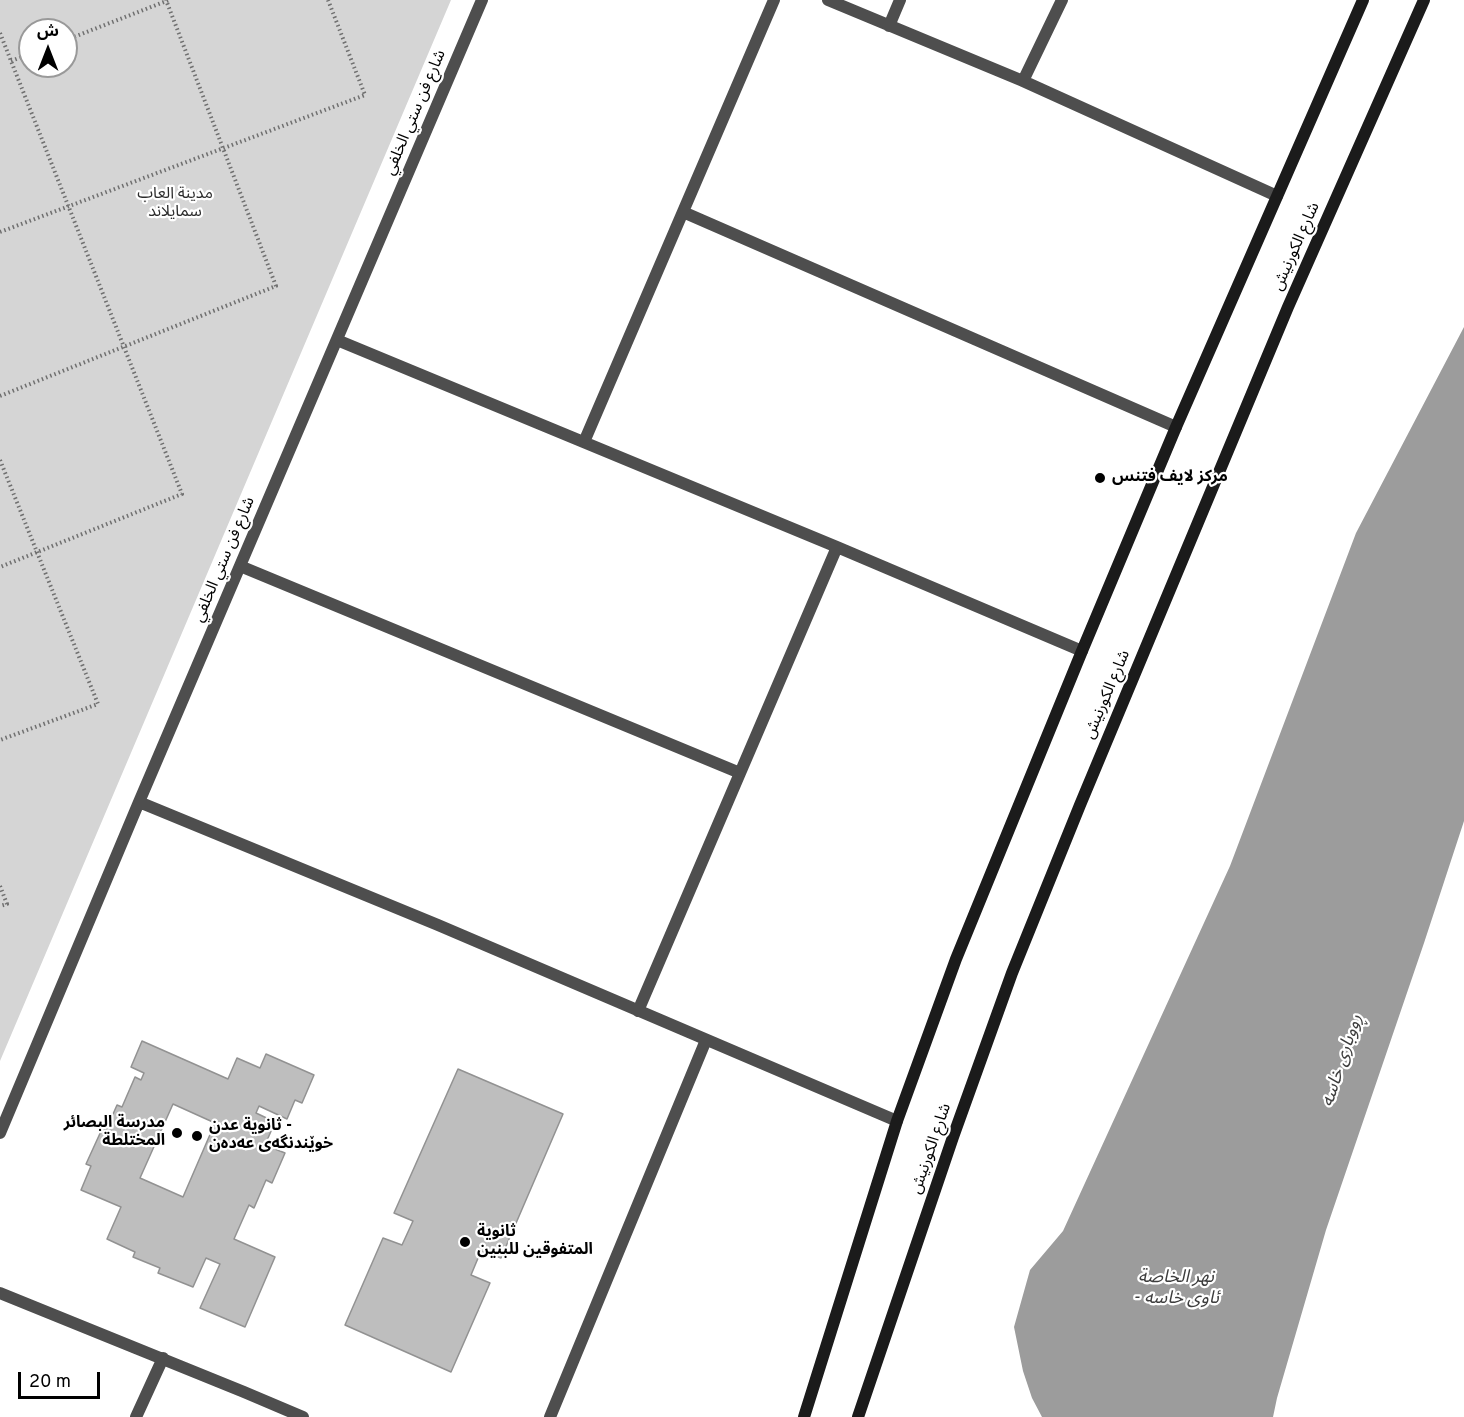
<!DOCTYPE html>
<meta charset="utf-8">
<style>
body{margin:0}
#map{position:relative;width:1464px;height:1417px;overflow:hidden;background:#fff;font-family:Overpass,"Noto Sans Arabic",sans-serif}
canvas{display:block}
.north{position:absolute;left:18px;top:18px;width:60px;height:60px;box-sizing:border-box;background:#fff;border:2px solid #999;border-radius:50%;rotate:0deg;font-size:16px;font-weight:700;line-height:24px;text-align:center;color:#000}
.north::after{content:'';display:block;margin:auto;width:21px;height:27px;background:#000;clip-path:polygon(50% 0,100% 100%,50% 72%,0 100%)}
.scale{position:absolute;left:18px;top:1372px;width:82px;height:27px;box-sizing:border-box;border:3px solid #000;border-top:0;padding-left:8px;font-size:18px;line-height:21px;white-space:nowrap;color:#000;-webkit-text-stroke:4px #fff;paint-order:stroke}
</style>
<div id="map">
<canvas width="1464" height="1417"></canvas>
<div class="north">ش</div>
<div class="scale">20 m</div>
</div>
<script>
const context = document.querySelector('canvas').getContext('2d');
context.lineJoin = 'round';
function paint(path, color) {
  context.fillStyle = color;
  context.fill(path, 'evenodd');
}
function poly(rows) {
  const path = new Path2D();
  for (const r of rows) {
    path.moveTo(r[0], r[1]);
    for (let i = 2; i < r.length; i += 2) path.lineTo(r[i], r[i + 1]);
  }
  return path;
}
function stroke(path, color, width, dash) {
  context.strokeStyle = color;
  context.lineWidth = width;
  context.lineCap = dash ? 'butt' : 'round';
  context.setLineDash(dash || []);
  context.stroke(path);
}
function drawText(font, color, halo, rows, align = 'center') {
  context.font = font + ' Overpass,"Noto Sans Arabic",sans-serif';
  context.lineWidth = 4.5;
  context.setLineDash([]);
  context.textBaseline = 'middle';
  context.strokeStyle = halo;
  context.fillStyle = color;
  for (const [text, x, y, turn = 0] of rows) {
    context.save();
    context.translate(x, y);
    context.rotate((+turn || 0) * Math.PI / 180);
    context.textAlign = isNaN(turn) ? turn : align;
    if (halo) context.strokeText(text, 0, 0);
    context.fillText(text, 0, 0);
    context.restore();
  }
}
const green = poly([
 [0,0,451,0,0,1061],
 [30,30,66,30,66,66,30,66]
]);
const water = poly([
 [1464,327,1464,821,1424,943,1326,1230,1277,1398,1273,1417,1042,1417,1032,1398,1023,1371,1014,1327,1030,1270,1063,1231,1230,866,1356,533]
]);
const building = poly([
 [142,1041,228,1079,237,1058,260,1068,266,1054,314,1075,302,1103,295,1100,287,1119,259,1106,256,1113,275,1122,265,1145,285,1153,272,1183,266,1180,254,1208,249,1205,234,1239,275,1257,245,1327,200,1308,220,1264,206,1258,193,1287,158,1273,160,1268,133,1257,135,1252,107,1239,121,1207,81,1190,91,1166,86,1164,102,1129,106,1130,117,1105,122,1107,135,1077,141,1080,144,1073,131,1067,142,1041],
 [173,1104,215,1123,183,1197,140,1178,173,1104],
 [458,1069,563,1114,501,1258,481,1251,471,1275,490,1283,451,1372,345,1325,383,1238,402,1245,413,1221,394,1213,458,1069]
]);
const path = poly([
 [0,33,182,494,0,567],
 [66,40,169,0],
 [11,61,30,54],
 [0,232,365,95,328,0],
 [0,396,276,286,166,0],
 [0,460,98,704,0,740],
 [0,886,7,904,0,906]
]);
const street = poly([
 [828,0,1023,81,1277,196],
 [889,26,900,0],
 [1023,81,1062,0],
 [683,212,1176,427],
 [337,340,837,547,1082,651],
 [584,442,774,0],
 [240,566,740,773],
 [139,802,438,925,897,1121],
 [638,1011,837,547],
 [0,1133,139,802,482,0],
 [0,1293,244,1392,303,1417],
 [136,1417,163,1358],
 [550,1417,706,1040]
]);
const secondary = poly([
 [804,1417,897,1121,956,959,1082,651,1176,427,1363,0],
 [858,1417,953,1137,1012,973,1080,805,1288,307,1424,0]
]);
const markers = [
 [1100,478,6,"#000"],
 [177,1133,6,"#000"],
 [197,1136,6,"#000"],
 [465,1242,6,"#000"]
];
const streetNames = [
 ["شارع فن ستي الخلفي",416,113,-67],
 ["شارع الكورنيش",1297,247,-66],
 ["شارع فن ستي الخلفي",225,560,-67],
 ["شارع الكورنيش",1108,695,-67],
 ["شارع الكورنيش",932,1149,-71]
];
const parkNames = [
 ["مدينة العاب",175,195],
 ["سمايلاند",175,213]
];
const poiNames = [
 ["مركز لايف فتنس",1112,478],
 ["مدرسة البصائر",165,1124,"right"],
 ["المختلطة",165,1142,"right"],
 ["ثانوية عدن -",209,1127],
 ["خوێندنگەی عەدەن",209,1145],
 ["ثانوية",477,1233],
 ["المتفوقين للبنين",477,1251]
];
const waterNames = [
 ["ڕووباری خاسە",1343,1061,-72],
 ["نهر الخاصة",1176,1278],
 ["- ئاوی خاسە",1176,1299]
];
paint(green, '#d5d5d5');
paint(water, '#9c9c9c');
paint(building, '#bebebe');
stroke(building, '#929292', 1.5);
stroke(path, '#707070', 4, [1.5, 3]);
stroke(street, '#4e4e4e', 12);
stroke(secondary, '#1b1b1b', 12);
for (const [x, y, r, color] of markers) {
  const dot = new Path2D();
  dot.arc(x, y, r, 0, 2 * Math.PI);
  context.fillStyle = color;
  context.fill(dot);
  stroke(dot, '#fff', 2);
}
drawText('16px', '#000', '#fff', streetNames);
drawText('16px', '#2c2c2c', '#fff', parkNames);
drawText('bold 16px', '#000', '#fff', poiNames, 'left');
drawText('italic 18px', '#3d3d3d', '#fff', waterNames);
</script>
